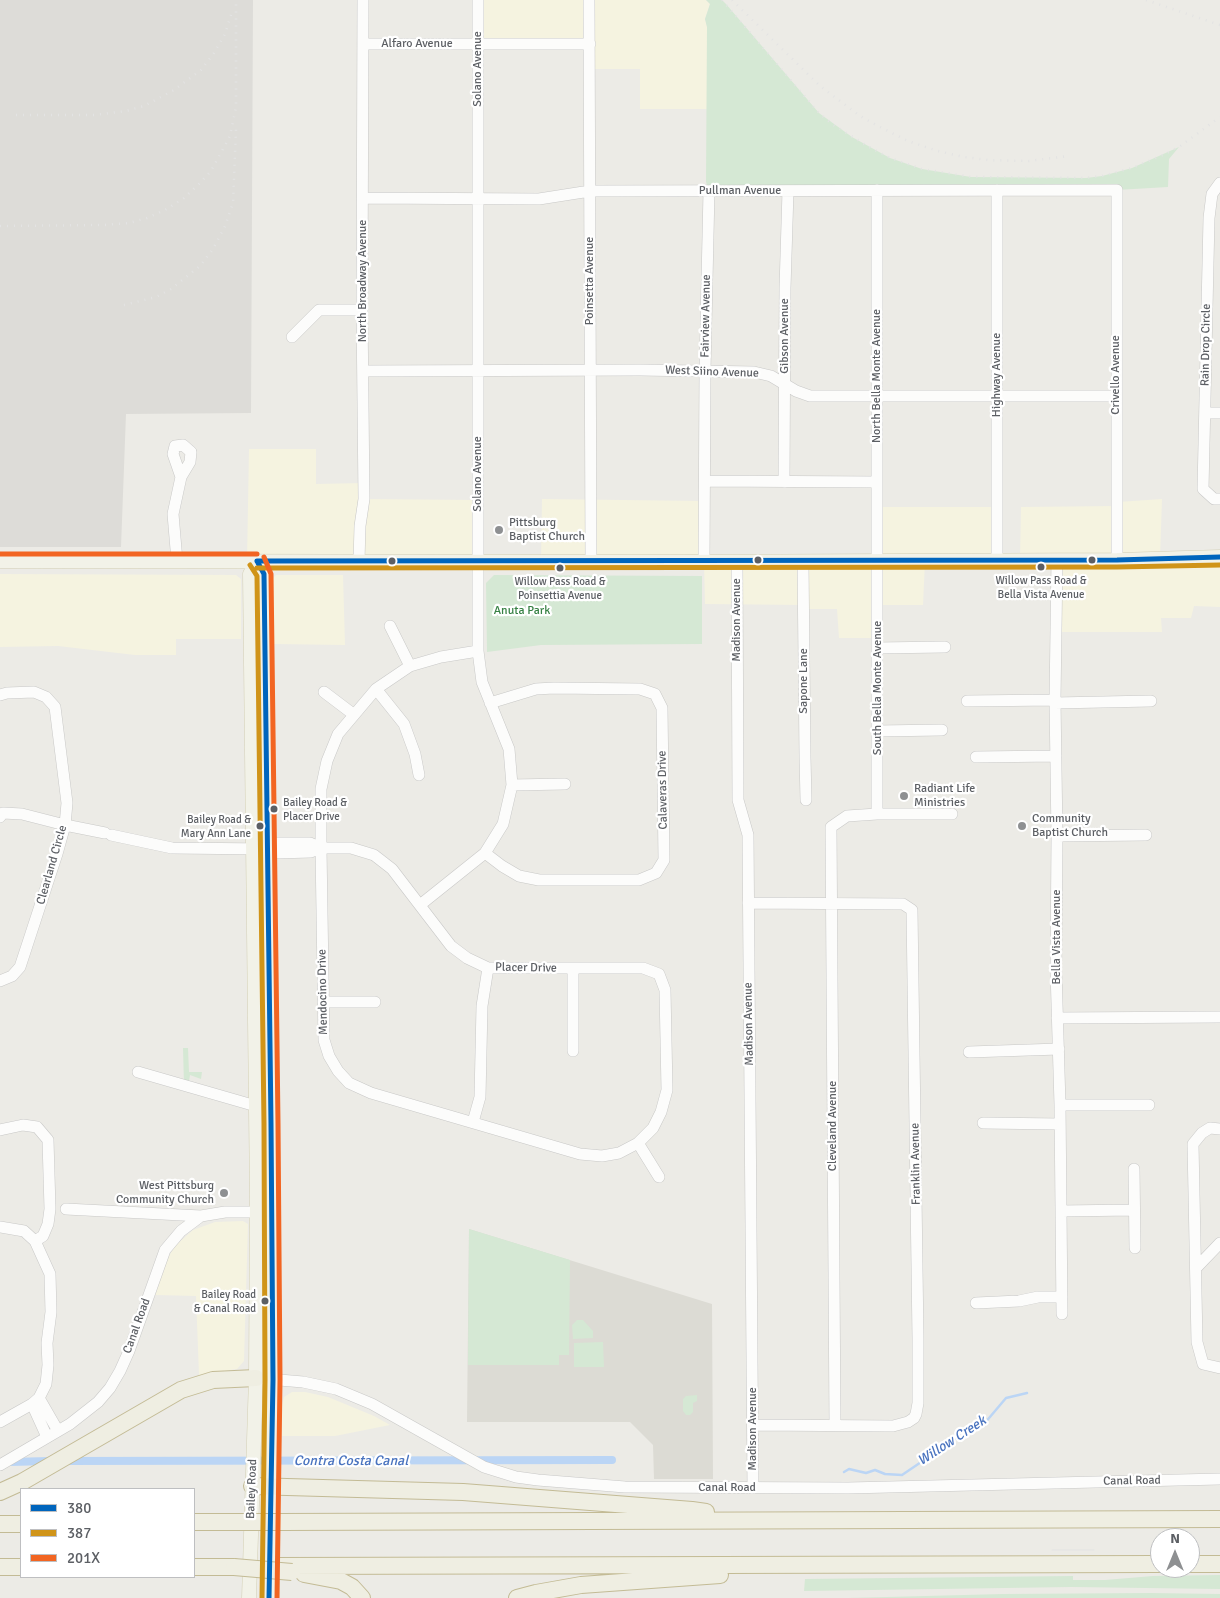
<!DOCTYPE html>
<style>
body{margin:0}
#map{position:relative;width:1220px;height:1598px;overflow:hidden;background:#ecebe6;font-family:Signika,sans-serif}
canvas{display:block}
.legend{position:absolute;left:20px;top:1488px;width:175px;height:90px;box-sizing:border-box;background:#fff;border:1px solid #bebfc1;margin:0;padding:6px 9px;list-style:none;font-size:15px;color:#5c5f64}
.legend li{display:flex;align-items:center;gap:10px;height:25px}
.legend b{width:25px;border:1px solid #bebfc1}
.north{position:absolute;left:1150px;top:1528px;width:50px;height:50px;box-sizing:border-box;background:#fff;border:1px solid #bebfc1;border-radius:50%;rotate:0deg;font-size:14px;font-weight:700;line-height:20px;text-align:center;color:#5c5f64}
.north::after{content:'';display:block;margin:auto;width:18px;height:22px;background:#8e9092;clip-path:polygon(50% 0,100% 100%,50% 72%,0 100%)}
</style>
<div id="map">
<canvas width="1220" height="1598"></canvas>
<ul class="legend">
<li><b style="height:6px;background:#0065bd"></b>380</li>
<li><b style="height:6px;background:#d09419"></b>387</li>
<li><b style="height:6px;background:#f26522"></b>201X</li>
</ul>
<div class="north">N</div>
</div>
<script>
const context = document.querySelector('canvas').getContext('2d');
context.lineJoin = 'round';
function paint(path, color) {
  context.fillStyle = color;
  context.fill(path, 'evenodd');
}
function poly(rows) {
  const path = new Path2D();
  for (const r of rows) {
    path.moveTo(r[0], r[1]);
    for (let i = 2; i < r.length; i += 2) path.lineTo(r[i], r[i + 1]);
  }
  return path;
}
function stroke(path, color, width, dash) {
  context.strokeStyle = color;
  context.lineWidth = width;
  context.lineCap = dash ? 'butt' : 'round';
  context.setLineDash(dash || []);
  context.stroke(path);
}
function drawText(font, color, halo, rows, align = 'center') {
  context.font = font + ' Signika,sans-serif';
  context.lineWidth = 4.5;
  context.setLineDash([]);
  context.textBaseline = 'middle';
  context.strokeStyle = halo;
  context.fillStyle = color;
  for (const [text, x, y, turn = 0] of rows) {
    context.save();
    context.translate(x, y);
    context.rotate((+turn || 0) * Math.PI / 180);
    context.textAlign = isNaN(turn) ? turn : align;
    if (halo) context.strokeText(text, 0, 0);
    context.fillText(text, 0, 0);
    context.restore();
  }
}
const commercial = poly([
 [478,0,706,0,710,4,705,19,707,27,707,109,640,109,640,69,590,69,590,44,478,44],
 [249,449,316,449,316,484,364,483,364,499,478,500,479,562,247,561],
 [542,499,704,501,704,562,876,561,877,507,997,507,997,560,925,561,923,605,878,605,877,638,839,638,837,609,804,609,803,605,705,604,704,562,541,562],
 [1162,499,1160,559,1220,557,1220,607,1194,606,1191,618,1161,618,1162,632,1055,632,1057,560,1020,560,1021,507,1117,506,1118,502],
 [0,574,236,575,241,579,241,639,176,639,176,655,135,655,58,646,0,647],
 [276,575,343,575,345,645,274,644,273,578],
 [243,1221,248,1224,244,1361,237,1369,199,1375,196,1296,155,1295,168,1257,176,1245,193,1230,215,1222],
 [292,1392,305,1392,328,1397,374,1416,390,1425,335,1436,282,1436,282,1405,284,1397]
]);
const industrial = poly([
 [0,0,253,0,251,413,126,414,121,547,0,547]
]);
const education = poly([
 [469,1229,712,1304,713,1479,654,1479,653,1445,630,1422,467,1422]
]);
const green = poly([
 [706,0,722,0,726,4,819,113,852,137,890,158,922,169,971,177,1086,178,1102,176,1132,168,1179,147,1169,159,1168,187,1117,190,709,191,706,182,707,27,705,19,710,4],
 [494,575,702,576,702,644,541,645,487,652,486,583],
 [183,1048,188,1048,189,1072,202,1072,201,1079,190,1075,188,1087,184,1085],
 [469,1229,570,1260,569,1355,559,1355,559,1365,468,1365],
 [577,1320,583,1320,593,1331,593,1338,573,1339,572,1325],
 [603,1342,604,1367,574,1367,574,1343],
 [697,1395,697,1401,693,1403,693,1412,690,1415,686,1415,683,1411,683,1399,686,1396],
 [1220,1575,1220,1589,1072,1587,804,1591,805,1579,1073,1576,1073,1580,1105,1580,1153,1576],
 [1150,1593,1220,1594,1220,1598,848,1598,1003,1594]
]);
const stream = poly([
 [844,1472,849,1469,866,1473,875,1470,885,1474,902,1475,933,1454,940,1447,984,1424,1006,1398,1027,1393]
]);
const canal = poly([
 [64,1461,612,1460],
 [9,1462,50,1461]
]);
const minor = poly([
 [589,0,591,562],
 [363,44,590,44],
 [1220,183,1212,194,1209,218,1203,489,1214,499,1220,499],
 [877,190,877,814],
 [363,198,539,199,590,191,1117,190,1117,560],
 [292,337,319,310,362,310],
 [363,371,640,370,754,372,771,376,796,391,810,396,1116,396],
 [1205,413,1220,413],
 [705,481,877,482],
 [784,482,785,288,788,191],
 [997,560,997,190],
 [1057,560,1055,700,1057,836,1056,970,1060,1105,1062,1314],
 [177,561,173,514,181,477,190,462,191,452,183,445,175,446,173,454,181,477],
 [359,561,360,526,364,499,362,310,363,0],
 [704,562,705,370,709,191],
 [737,562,738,800,748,835,753,1488],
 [803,562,805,757,806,800],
 [390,626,410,666],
 [877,648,945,647],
 [376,689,404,724,415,754,419,775],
 [324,692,353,714],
 [0,695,7,693,34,692,46,697,55,707,67,803,65,825,57,854,20,967,12,976,0,981],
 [967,701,1055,700],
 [1055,703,1151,701],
 [878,731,942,730],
 [976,757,1056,756],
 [512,785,565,784],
 [0,817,3,813,22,814,65,825,105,833],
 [111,835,172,848,267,849,276,853,311,852,321,848,351,848,374,855,392,869,451,946,467,958,488,968,643,968,659,974,665,990,667,1090,661,1112,653,1128,638,1143,619,1153,602,1156,580,1154,371,1093,349,1083,338,1071,329,1056,324,1040,321,848,321,789,327,761,338,734,376,689,410,666,441,657,478,651],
 [1057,836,1146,835],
 [267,849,276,843,310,843,321,848],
 [485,853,502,866,519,876,539,880,639,880,656,873,664,860,662,708,655,694,640,689,554,688,536,689,490,703],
 [748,903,903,904,912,910,918,1338,918,1403,916,1414,914,1418,908,1422,893,1426,753,1425],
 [420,905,485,853,503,824,512,785,509,749,482,682,478,651,478,0],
 [323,1002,375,1002],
 [1057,1018,1220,1017],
 [573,1051,573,969],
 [969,1052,1059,1049],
 [138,1072,256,1106],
 [1060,1105,1149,1105],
 [473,1122,480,1097,482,1006,488,968],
 [983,1123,1060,1124],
 [1220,1129,1210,1128,1202,1133,1193,1144,1197,1342,1203,1364,1220,1368],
 [0,1130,23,1125,37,1127,48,1140,50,1209,48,1224,43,1236,35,1241],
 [638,1143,659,1177],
 [1134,1169,1135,1248],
 [66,1209,201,1216],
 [1061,1211,1134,1210],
 [0,1227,24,1231,35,1241,50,1274,51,1312,47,1343,48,1365,46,1384,39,1398,32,1404,0,1422],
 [1197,1267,1220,1243],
 [976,1303,1019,1301,1038,1297,1062,1297],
 [256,1378,303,1382,336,1389,372,1404,484,1467,516,1477,538,1480,625,1487,848,1488,1220,1479],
 [39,1398,58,1431],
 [32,1404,47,1437],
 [835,1425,831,827,847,816,877,814,952,814],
 [0,1465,70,1424,98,1402,110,1388,120,1371,129,1351,165,1250,181,1231,201,1216,225,1212,272,1212]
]);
const major = poly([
 [0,561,670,562,1117,560,1220,557],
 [257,561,264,574,271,1124,273,1380,269,1598],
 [249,1598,256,1378,257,1199,250,574,257,561]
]);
const highway = poly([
 [252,1486,463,1492,692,1510,706,1512],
 [0,1492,22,1482,181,1390,213,1380,256,1378],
 [194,1522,235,1522],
 [280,1522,1220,1519],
 [0,1524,21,1524],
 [1190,1564,1220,1564],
 [279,1566,1160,1564],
 [0,1567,21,1567],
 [194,1567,234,1567],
 [304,1574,341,1581,352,1587,362,1598],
 [517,1598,536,1593,581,1585,720,1575]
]);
const tram = poly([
 [1052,1550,1094,1550]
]);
const rail = poly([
 [722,0,819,113,832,124,869,147,890,158,922,169,971,177,1086,178,1102,176,1132,168,1163,155,1179,147,1220,117],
 [732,0,820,86,860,116,880,127,908,141,938,151,964,157,988,160,1029,161,1068,156],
 [1146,0,1220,25],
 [16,115,94,115,126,111,144,106,174,90,201,70,214,53,225,34,232,12],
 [0,226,104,225,129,223,147,218,165,210,184,198,199,184,211,171,230,136,236,107,236,0],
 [124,305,156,297,171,289,200,266,213,249,225,226,233,203,236,129]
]);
const highwayBridge = poly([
 [235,1522,280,1522],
 [234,1567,292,1572]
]);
const bus1 = poly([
 [257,561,264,574,271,1124,273,1380,269,1598],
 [257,561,1117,560,1220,557]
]);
const bus2 = poly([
 [250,565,257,576,264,1124,265,1380,262,1598],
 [257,568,1117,567,1220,565]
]);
const bus3 = poly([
 [0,554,257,554],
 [264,557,271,574,278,1124,280,1380,277,1598]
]);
const markers = [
 [499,530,5,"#8e9092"],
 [758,560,4.5,"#5c5f64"],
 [1092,560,4.5,"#5c5f64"],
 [392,561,4.5,"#5c5f64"],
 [1041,567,4.5,"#5c5f64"],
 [560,568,4.5,"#5c5f64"],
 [904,796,5,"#8e9092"],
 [274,809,4.5,"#5c5f64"],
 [260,826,4.5,"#5c5f64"],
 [1022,826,5,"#8e9092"],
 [224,1193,5,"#8e9092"],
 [265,1301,4.5,"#5c5f64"]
];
const busNames = [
 ["Willow Pass Road &",1041,581],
 ["Bella Vista Avenue",1041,595],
 ["Willow Pass Road &",560,582],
 ["Poinsettia Avenue",560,596],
 ["Bailey Road &",283,803,"left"],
 ["Placer Drive",283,817,"left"],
 ["Bailey Road &",251,820,"right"],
 ["Mary Ann Lane",251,834,"right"],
 ["Bailey Road",256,1295,"right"],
 ["& Canal Road",256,1309,"right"]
];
const streetNames = [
 ["Alfaro Avenue",417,44],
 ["Solano Avenue",478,69,-90],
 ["Pullman Avenue",740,191],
 ["North Broadway Avenue",363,281,-90],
 ["Poinsetta Avenue",590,281,-90],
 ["Fairview Avenue",706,316,-89],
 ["Gibson Avenue",785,336,-90],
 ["Rain Drop Circle",1206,345,-89],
 ["West Siino Avenue",712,372,2],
 ["Highway Avenue",997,375,-90],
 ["Crivello Avenue",1116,375,-90],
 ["North Bella Monte Avenue",877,376,-90],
 ["Solano Avenue",478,474,-90],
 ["Madison Avenue",737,620,-90],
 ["Sapone Lane",804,681,-90],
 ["South Bella Monte Avenue",878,688,-90],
 ["Calaveras Drive",663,790,-91],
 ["Clearland Circle",52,865,-74],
 ["Bella Vista Avenue",1057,937,-90],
 ["Placer Drive",526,968,1],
 ["Mendocino Drive",323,992,-91],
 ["Madison Avenue",749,1024,-91],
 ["Cleveland Avenue",833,1126,-90],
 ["Franklin Avenue",916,1164,-91],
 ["Canal Road",137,1326,-70],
 ["Madison Avenue",753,1429,-90],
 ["Canal Road",1132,1481,-1],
 ["Canal Road",727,1488],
 ["Bailey Road",252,1489,-88]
];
const poiNames = [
 ["Pittsburg",509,523],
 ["Baptist Church",509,537],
 ["Radiant Life",914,789],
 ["Ministries",914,803],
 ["Community",1032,819],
 ["Baptist Church",1032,833],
 ["West Pittsburg",214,1186,"right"],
 ["Community Church",214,1200,"right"]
];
const parkNames = [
 ["Anuta Park",522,611]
];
const waterNames = [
 ["Willow Creek",952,1441,-33],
 ["Contra Costa Canal",351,1461]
];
paint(commercial, '#f5f3e0');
paint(industrial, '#dddcd8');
paint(education, '#dcdbd4');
paint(green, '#d5e8d4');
stroke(stream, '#bbd5f5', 2.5);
stroke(canal, '#bbd5f5', 8);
stroke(minor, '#c8c8c7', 12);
stroke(major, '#d3cfb5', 15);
stroke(highway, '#c3bb95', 18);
stroke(minor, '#fcfcfb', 11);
stroke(major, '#f2f2e8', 14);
stroke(highway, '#efeee2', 16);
stroke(tram, '#e3e3e3', 1);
stroke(rail, '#e3e3e3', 2.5, [1, 6]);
stroke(highwayBridge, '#c3bb95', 18, []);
stroke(highwayBridge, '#efeee2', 16);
stroke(bus1, '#0065bd', 5);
stroke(bus2, '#d09419', 5);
stroke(bus3, '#f26522', 5);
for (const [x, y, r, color] of markers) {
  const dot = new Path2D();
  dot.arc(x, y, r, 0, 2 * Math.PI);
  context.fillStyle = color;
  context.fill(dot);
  stroke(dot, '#fff', 2);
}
drawText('11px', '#5c5f64', '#fff', busNames);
drawText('12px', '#5c5f64', '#fff', streetNames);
drawText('12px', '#5c5f64', '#fff', poiNames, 'left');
drawText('12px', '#378144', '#fff', parkNames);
drawText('italic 14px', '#4973bf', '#fff', waterNames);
</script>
